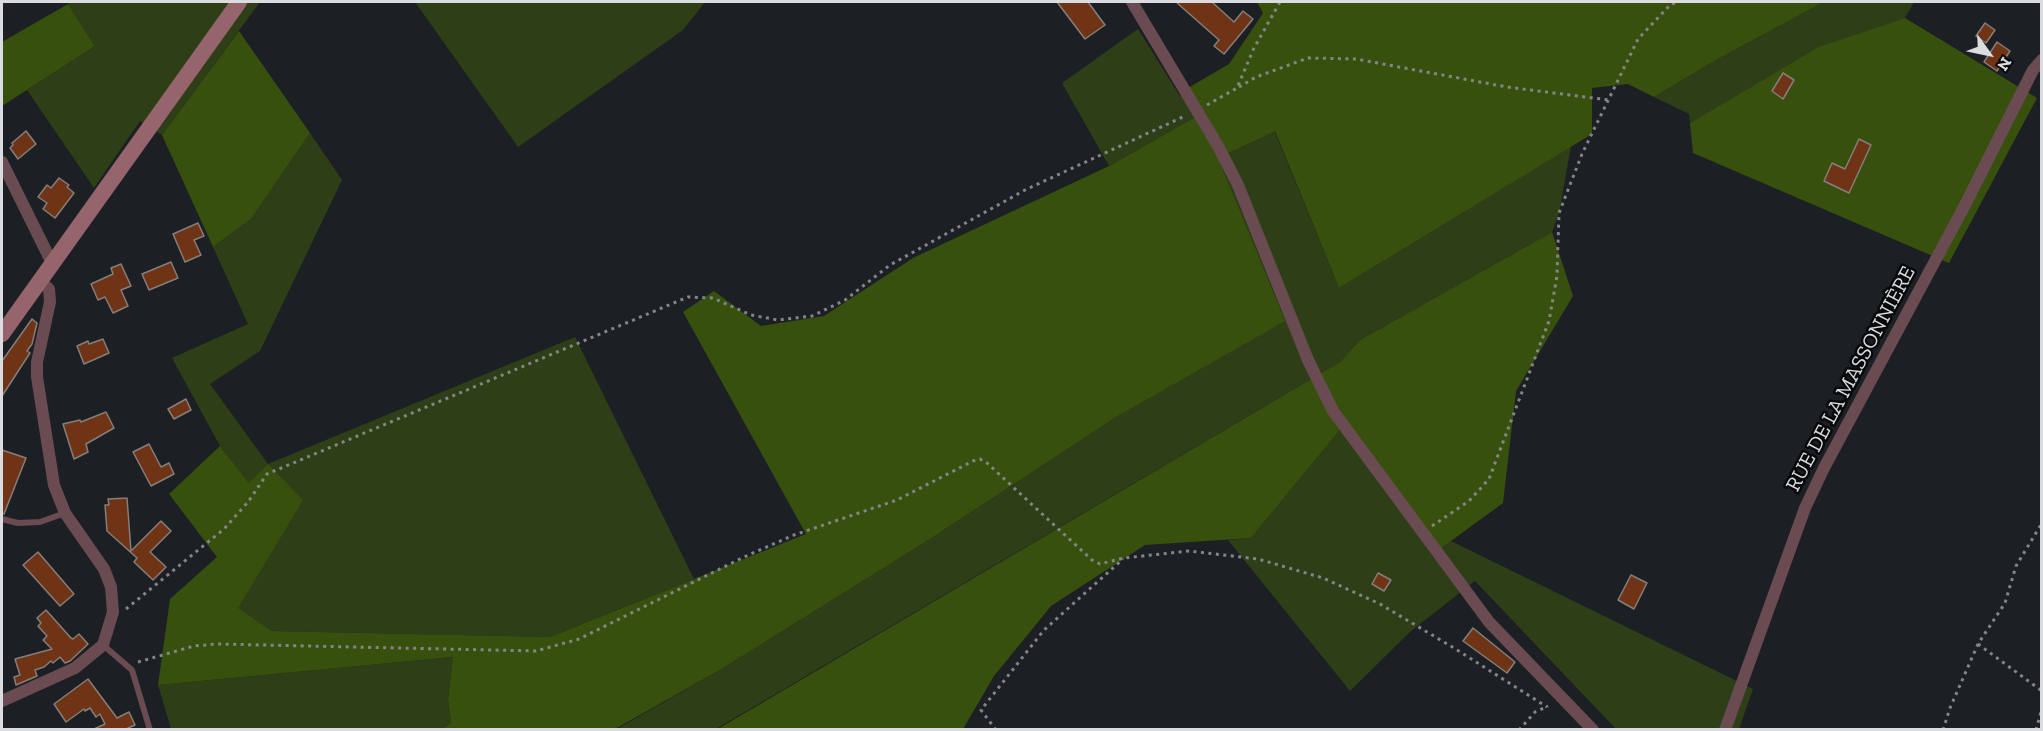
<!DOCTYPE html>
<meta charset="utf-8">
<style>
body{margin:0}
#map{position:relative;width:2043px;height:731px;overflow:hidden;background:#1c1f24;font-family:"Zilla Slab",serif}
canvas{display:block}
.frame{position:absolute;inset:0;border:3px solid #dbdce0;pointer-events:none}
.north{position:absolute;left:1959px;top:24px;width:60px;height:60px;-webkit-text-stroke:4px #08090b;paint-order:stroke;rotate:123deg;font-size:16px;font-weight:700;line-height:24px;text-align:center;color:#dbdce0}
.north::after{content:'';display:block;margin:auto;width:21px;height:27px;background:#dbdce0;clip-path:polygon(50% 0,100% 100%,50% 72%,0 100%)}
</style>
<div id="map">
<canvas width="2043" height="731"></canvas>
<div class="frame"></div>
<div class="north">N</div>
</div>
<script>
const context = document.querySelector('canvas').getContext('2d');
context.lineJoin = 'round';
function paint(path, color) {
  context.fillStyle = color;
  context.fill(path, 'evenodd');
}
function poly(rows) {
  const path = new Path2D();
  for (const r of rows) {
    path.moveTo(r[0], r[1]);
    for (let i = 2; i < r.length; i += 2) path.lineTo(r[i], r[i + 1]);
  }
  return path;
}
function stroke(path, color, width, dash) {
  context.strokeStyle = color;
  context.lineWidth = width;
  context.lineCap = dash ? 'butt' : 'round';
  context.setLineDash(dash || []);
  context.stroke(path);
}
function drawText(font, color, halo, rows, align = 'center') {
  context.font = font + ' "Zilla Slab",serif';
  context.lineWidth = 5;
  context.setLineDash([]);
  context.textBaseline = 'middle';
  context.strokeStyle = halo;
  context.fillStyle = color;
  for (const [text, x, y, turn = 0] of rows) {
    context.save();
    context.translate(x, y);
    context.rotate((+turn || 0) * Math.PI / 180);
    context.textAlign = isNaN(turn) ? turn : align;
    if (halo) context.strokeText(text, 0, 0);
    context.fillText(text, 0, 0);
    context.restore();
  }
}
const green = poly([
 [72,2,260,2,162,135,140,121,94,188,27,90,95,46,68,4],
 [415,2,705,2,683,30,518,147],
 [1824,2,1914,2,1905,18,1818,47,1690,123,1689,114,1654,97,1716,60],
 [1138,29,1180,96,1188,88,1204,112,1109,166,1062,83],
 [1274,130,1339,288,1571,146,1559,213,1552,232,1360,340,1340,362,716,729,615,730,720,670,930,539,1121,414,1218,158],
 [310,133,342,180,260,351,210,384,268,464,575,337,694,579,550,637,272,631,238,609,249,483,220,446,172,358,248,324,213,247,251,219],
 [1344,425,1440,549,1451,541,1753,689,1739,729,1616,729,1475,581,1411,631,1350,691,1228,540,1251,538],
 [453,657,448,699,451,723,442,729,171,729,158,685]
]);
const forest = poly([
 [1257,2,1824,2,1716,60,1654,97,1628,84,1592,88,1592,134,1339,288,1275,131,1218,158,1285,321,1121,414,930,539,720,670,615,729,442,729,451,723,448,699,453,657,158,685,170,599,217,557,169,494,220,446,249,483,268,464,303,500,238,608,272,631,550,637,806,534,683,312,714,291,761,326,824,316,913,258,1109,166,1204,112,1188,88,1229,64,1263,13],
 [68,4,95,46,2,106,2,42],
 [1905,18,2037,98,1949,263,1693,153,1690,123,1818,47],
 [239,31,310,133,251,219,213,247,162,135],
 [1552,232,1573,296,1516,391,1503,503,1440,549,1344,425,1251,538,1145,545,1051,606,994,676,963,729,716,730,1340,362,1360,340]
]);
const building = poly([
 [1057,2,1088,2,1105,25,1085,39,1057,2],
 [1176,2,1212,2,1234,22,1243,11,1253,19,1224,54,1214,46,1219,40,1176,2],
 [1985,23,1995,30,1986,43,1976,36,1985,23],
 [1997,42,2010,51,1997,71,1984,62,1997,42],
 [1783,73,1794,80,1783,99,1772,91,1783,73],
 [26,131,36,144,18,159,10,148,13,145,12,143,26,131],
 [1859,139,1871,145,1849,193,1824,181,1832,163,1845,169,1859,139],
 [59,178,69,185,67,187,74,193,55,218,43,209,47,203,38,197,47,185,51,188,59,178],
 [198,223,204,236,194,240,201,255,185,262,173,234,198,223],
 [171,262,178,278,149,290,142,274,171,262],
 [121,264,131,286,121,290,128,306,113,313,105,297,98,300,91,284,113,274,111,268,121,264],
 [32,319,37,323,32,344,27,351,30,353,2,396,2,361,32,319],
 [103,339,109,353,84,364,77,346,88,341,89,344,103,339],
 [186,399,191,410,174,419,168,409,186,399],
 [106,412,114,428,86,444,88,452,74,459,63,424,80,420,81,422,106,412],
 [149,444,161,467,169,463,174,474,151,486,133,452,149,444],
 [2,450,26,458,4,514,2,514,2,450],
 [127,498,131,551,161,521,171,531,150,552,166,567,153,580,134,562,137,558,107,531,105,505,109,505,108,499,127,498],
 [38,552,74,594,60,606,23,565,38,552],
 [1378,573,1391,580,1384,591,1372,584,1378,573],
 [1631,575,1647,583,1634,609,1618,600,1631,575],
 [46,610,71,638,73,639,79,634,88,644,70,661,65,663,60,657,53,663,51,661,44,667,35,670,37,676,16,685,14,677,20,675,15,659,52,649,43,640,47,636,38,626,41,623,37,618,46,610],
 [1473,628,1515,662,1507,673,1463,641,1473,628],
 [88,679,117,718,129,712,135,725,126,729,94,729,105,724,100,714,96,717,90,708,85,711,84,709,66,722,54,704,88,679]
]);
const path = poly([
 [1239,87,1256,77,1308,58,1356,59,1507,87,1609,100],
 [1207,105,1237,88,1254,48,1280,2],
 [1432,526,1469,501,1489,479,1549,321,1557,276,1559,213,1582,154,1638,39,1670,5,1677,2],
 [126,609,224,529,248,502,267,474,688,297,713,298,751,315,778,320,812,316,845,300,890,265,1025,190,1185,116],
 [1978,644,2042,691],
 [138,662,194,646,217,644,536,651,579,639,744,557,794,535,897,500,973,461,980,459,987,463,1092,560,1100,564,1124,558,1189,551,1258,559,1323,578,1380,604,1454,648,1547,707],
 [996,730,981,710,1044,630,1123,559],
 [1519,730,1535,712,1548,706],
 [1943,730,1950,708,1978,644,2005,603,2016,566,2042,523],
 [2036,730,2042,708]
]);
const lane = poly([
 [2,519,18,523,40,522,65,513],
 [103,645,132,670,150,730]
]);
const street = poly([
 [1132,2,1218,146,1238,185,1308,360,1333,411,1489,622,1593,730],
 [2,162,52,263],
 [2,701,75,668,103,645,113,612,111,587,104,569,65,513,54,485,37,377,37,362,50,302,49,289,40,281],
 [1725,730,1805,508,1824,468,1965,205,2033,70,2042,60]
]);
const secondary = poly([
 [2,334,239,2]
]);
const streetNames = [
 ["RUE DE LA MASSONNIÈRE",1851,379,-62]
];
paint(green, '#2e3e16');
paint(forest, '#38500e');
paint(building, '#6f3415');
stroke(building, '#867e7b', 1.5);
stroke(path, '#838589', 3, [3, 4.5]);
stroke(lane, '#6a4b51', 6);
stroke(street, '#6a4b51', 12);
stroke(secondary, '#95646d', 16);
drawText('21px', '#dbdce0', '#08090b', streetNames);
</script>
